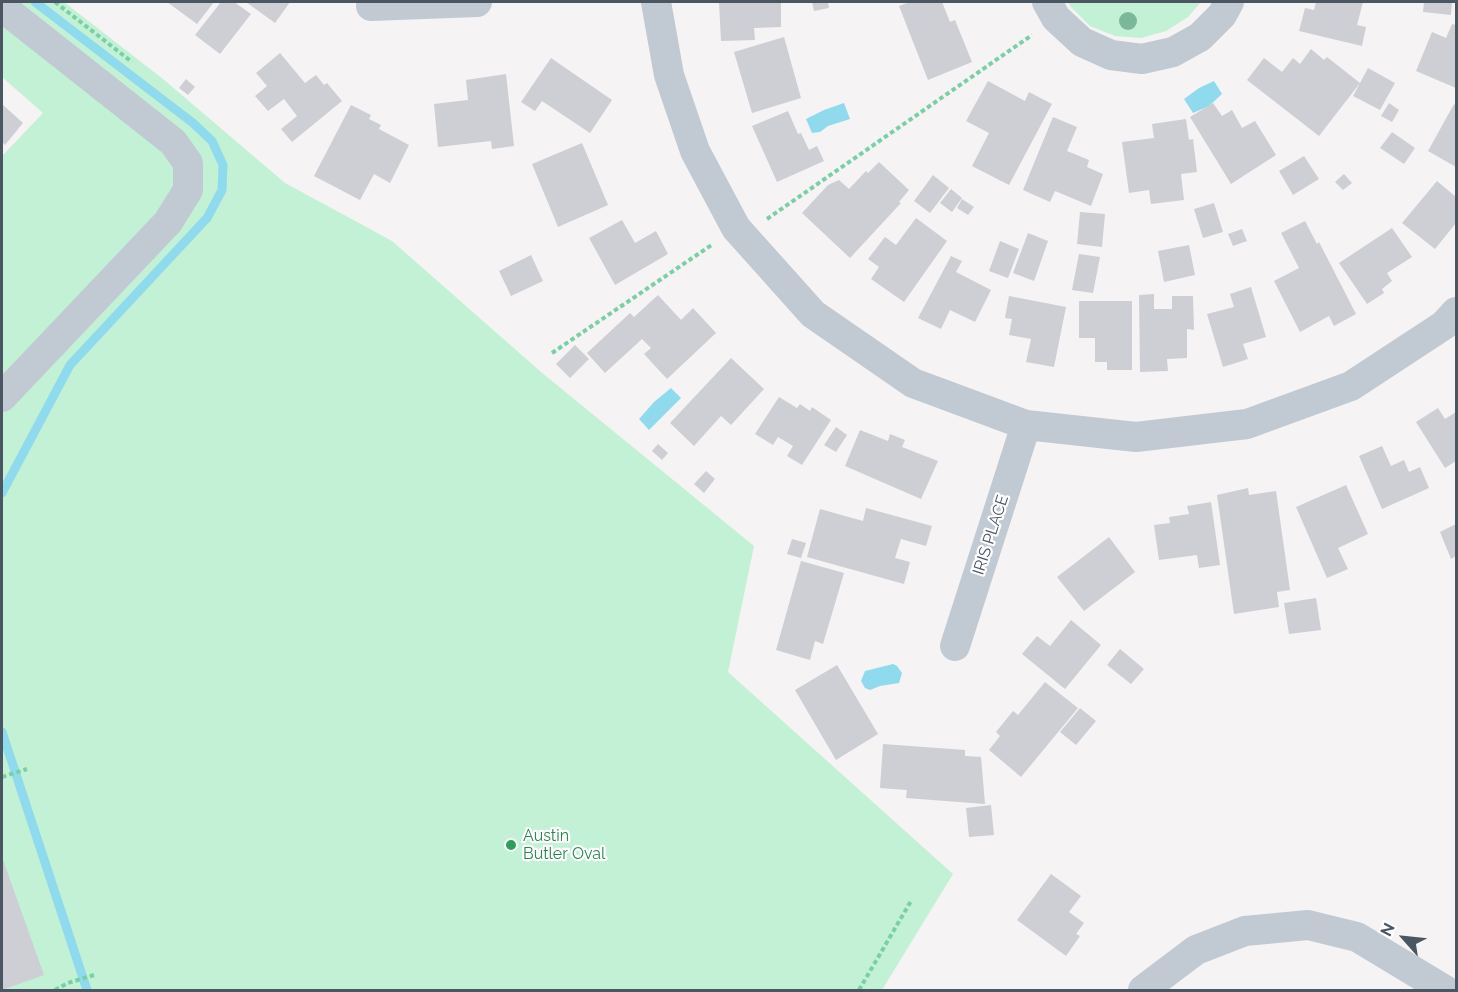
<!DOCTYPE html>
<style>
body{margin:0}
#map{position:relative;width:1458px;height:992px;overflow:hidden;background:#f5f3f3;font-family:Raleway,sans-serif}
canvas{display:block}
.frame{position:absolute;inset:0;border:3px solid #4a5661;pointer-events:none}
.north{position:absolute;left:1374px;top:908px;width:60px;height:60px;-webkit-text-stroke:4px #fff;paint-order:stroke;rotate:297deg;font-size:16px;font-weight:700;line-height:24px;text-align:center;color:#4a5661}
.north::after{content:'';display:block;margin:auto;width:21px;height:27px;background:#4a5661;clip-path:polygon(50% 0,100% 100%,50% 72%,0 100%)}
</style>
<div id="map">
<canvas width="1458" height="992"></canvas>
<div class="frame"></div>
<div class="north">N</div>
</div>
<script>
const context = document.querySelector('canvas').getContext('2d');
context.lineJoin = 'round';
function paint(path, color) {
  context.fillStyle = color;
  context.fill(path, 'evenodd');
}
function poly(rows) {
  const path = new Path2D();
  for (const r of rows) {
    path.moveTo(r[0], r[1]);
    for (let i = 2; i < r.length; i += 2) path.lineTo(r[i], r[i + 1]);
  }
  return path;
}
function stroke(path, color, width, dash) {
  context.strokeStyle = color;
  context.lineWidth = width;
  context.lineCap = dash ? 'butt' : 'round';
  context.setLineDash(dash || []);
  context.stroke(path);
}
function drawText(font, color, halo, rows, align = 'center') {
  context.font = font + ' Raleway,sans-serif';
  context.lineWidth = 4.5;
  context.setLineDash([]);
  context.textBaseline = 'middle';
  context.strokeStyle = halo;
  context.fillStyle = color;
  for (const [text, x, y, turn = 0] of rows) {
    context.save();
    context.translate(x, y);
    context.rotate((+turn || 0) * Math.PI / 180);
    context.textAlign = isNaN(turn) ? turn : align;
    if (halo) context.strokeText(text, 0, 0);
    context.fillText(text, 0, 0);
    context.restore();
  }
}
const green = poly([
 [2,2,64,2,163,79,285,183,392,241,541,372,754,546,728,672,953,874,882,990,2,990,2,156,43,113,2,77],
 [1068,2,1201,2,1188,17,1166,31,1141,38,1115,36,1090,26,1071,7]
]);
const water = poly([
 [1214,81,1222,94,1209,106,1193,113,1184,99,1199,88],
 [844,103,850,119,828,126,820,132,812,133,806,119,824,110],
 [671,388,681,398,649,430,639,419,654,402],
 [893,664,897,666,902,673,899,683,880,686,870,690,865,688,861,681,865,671]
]);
const stream = poly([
 [2,493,70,365,207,218,222,190,223,165,212,141,193,123,35,2],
 [2,732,87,990]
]);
const building = poly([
 [167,2,214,2,197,24],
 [221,2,234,2,251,14,220,54,195,35],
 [246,2,290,2,275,23],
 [719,2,781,2,781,27,754,28,755,40,721,41],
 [812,2,828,2,829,8,814,11],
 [910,2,942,2,950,22,955,20,972,62,928,80,899,6],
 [1316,2,1363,2,1357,25,1366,27,1362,46,1299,31,1305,8,1314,10],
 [1424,2,1452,2,1451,15,1423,12],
 [1452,24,1456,25,1456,88,1416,71,1432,32,1446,38],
 [784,37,801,98,752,113,734,52],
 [1311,49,1324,60,1327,57,1360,83,1319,136,1247,80,1264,58,1282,72,1293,58,1300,64],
 [280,53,305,83,316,75,324,85,327,83,342,101,292,142,281,129,297,116,284,99,268,111,255,96,267,86,256,73],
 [551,58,612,100,590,133,542,101,535,111,521,102],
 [1368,68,1395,83,1380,110,1353,96],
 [506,74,514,146,492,149,491,141,438,147,434,104,468,100,466,80],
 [186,79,195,87,188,95,179,88],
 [988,81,1025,101,1029,92,1052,104,1009,185,972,166,989,133,966,121],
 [1213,103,1222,116,1232,110,1242,128,1255,121,1276,155,1231,184,1190,117],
 [1389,103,1399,110,1392,122,1381,116],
 [2,104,23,123,5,145,2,142],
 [1454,104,1456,106,1456,167,1428,151],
 [351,105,371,115,369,119,381,125,379,129,409,145,390,183,374,174,360,200,314,176],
 [788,111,798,134,801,133,809,150,817,146,824,161,777,182,752,126],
 [1053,117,1077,127,1067,151,1089,160,1087,167,1103,174,1091,206,1055,191,1050,202,1023,190],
 [1186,119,1189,140,1193,139,1197,172,1181,174,1184,200,1151,204,1149,190,1129,193,1122,142,1154,138,1152,124],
 [1392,132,1415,148,1404,164,1380,148],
 [582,143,608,205,558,227,532,164],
 [1304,156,1319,179,1293,195,1279,171],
 [879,162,909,190,899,202,901,203,850,258,802,213,828,185,839,180,849,189,866,171,868,173],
 [1344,174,1352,183,1343,190,1335,182],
 [933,175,949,188,930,213,914,201],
 [1437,181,1456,197,1456,223,1435,249,1402,223],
 [951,189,962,198,952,212,940,203],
 [962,199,974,207,968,215,957,208],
 [1214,203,1223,232,1203,238,1194,209],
 [1080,212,1105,214,1102,247,1077,244],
 [916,218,947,241,904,302,871,279,879,267,868,259,885,237,896,245],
 [622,220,635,243,656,231,668,254,615,285,589,238],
 [1305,221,1317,244,1319,242,1356,314,1334,326,1329,316,1300,332,1274,281,1299,268,1281,233],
 [1392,228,1412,257,1387,273,1392,281,1382,289,1384,293,1367,304,1339,263],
 [1242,229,1247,241,1233,246,1228,234],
 [1028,233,1048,241,1034,281,1013,273],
 [1000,241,1019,249,1008,278,989,271],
 [1189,245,1195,275,1164,282,1158,251],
 [1079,254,1100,257,1093,293,1072,290],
 [531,255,543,281,511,296,499,271],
 [951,256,962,261,956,272,991,290,975,322,950,310,941,329,918,318],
 [1251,287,1266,337,1243,344,1248,359,1223,367,1207,314,1234,307,1230,294],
 [1154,294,1154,309,1172,309,1172,296,1193,296,1194,330,1187,329,1187,358,1167,359,1168,371,1140,372,1139,295],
 [658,295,681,320,693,308,716,333,667,379,644,354,651,348,642,339,605,373,587,353,630,313,634,317],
 [1009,296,1066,307,1054,367,1026,362,1031,339,1009,335,1012,319,1005,318],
 [1079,301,1132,301,1132,370,1107,370,1107,362,1095,362,1095,338,1079,338],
 [575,345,589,359,570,378,556,364],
 [731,358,764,389,731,425,721,416,694,446,670,423],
 [779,397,797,408,800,404,810,411,812,407,831,420,802,465,787,456,793,446,778,437,773,445,755,434],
 [1438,408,1445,419,1456,412,1456,461,1445,468,1416,422],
 [836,427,847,435,836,452,824,445],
 [860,430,888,441,890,434,905,440,902,447,938,461,921,499,845,466],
 [658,444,668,453,662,460,652,451],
 [1382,446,1391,466,1404,460,1409,472,1420,467,1429,488,1382,509,1359,456],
 [706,471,715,479,704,493,694,484],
 [1346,485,1368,534,1338,548,1348,569,1327,578,1296,507],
 [1248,488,1249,495,1276,491,1290,590,1277,592,1279,607,1234,614,1217,495],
 [1211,502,1220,565,1199,568,1197,555,1159,560,1154,525,1170,523,1169,517,1189,514,1187,506],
 [866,508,932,526,926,546,901,539,895,558,910,562,904,584,807,557,820,509,863,521],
 [1456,524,1456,556,1451,559,1440,532],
 [1109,537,1135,572,1084,611,1057,577],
 [792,539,806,543,801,558,787,554],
 [801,561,844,573,823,644,815,641,810,660,776,650],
 [1316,598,1321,630,1289,634,1284,603],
 [1071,620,1101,645,1065,689,1022,654,1037,636,1050,646],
 [1120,649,1144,669,1131,684,1107,665],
 [837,665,878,734,836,760,795,690],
 [1045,682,1078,708,1021,777,989,750,1000,736,996,732,1013,711,1018,715],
 [1080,708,1096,721,1076,745,1060,732],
 [883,744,965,750,965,756,981,757,985,804,906,798,907,790,880,788],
 [991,805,994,835,969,837,966,808],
 [2,857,44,975,2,990],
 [1051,874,1081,896,1069,912,1084,923,1076,934,1080,936,1066,956,1017,920]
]);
const path = poly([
 [55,2,132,62],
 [767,219,1032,35],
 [552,353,713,244],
 [2,777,27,769],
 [55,990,68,983,94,975],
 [859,990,911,901]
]);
const minor = poly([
 [656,2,669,75,695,151,736,228,813,314,913,383,1026,425,1136,437,1247,424,1351,386,1444,325,1456,312],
 [1047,2,1056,18,1082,42,1111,55,1142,59,1173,52,1200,37,1222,15,1229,2],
 [371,6,477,2],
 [2,7,173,142,188,163,188,190,168,222,2,397],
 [955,646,1026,425],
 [1143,990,1196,950,1245,931,1308,925,1357,937,1445,990]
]);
const trees = [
 [1128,21]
];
const markers = [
 [511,845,6,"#2e9e5b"]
];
const streetNames = [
 ["IRIS PLACE",991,535,-72]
];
const leisureNames = [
 ["Austin",523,836],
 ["Butler Oval",523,854]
];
paint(green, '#c3f1d5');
paint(water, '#90daee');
stroke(stream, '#90daee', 9);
paint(building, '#cdcfd5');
stroke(path, '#7ad0a6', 4, [4.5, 3]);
stroke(minor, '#c1cad2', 30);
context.fillStyle = '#7bb799';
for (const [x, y] of trees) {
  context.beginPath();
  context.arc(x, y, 9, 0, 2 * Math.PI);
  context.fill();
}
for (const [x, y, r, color] of markers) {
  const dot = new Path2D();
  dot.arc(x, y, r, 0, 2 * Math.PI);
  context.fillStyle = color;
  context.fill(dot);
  stroke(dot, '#fff', 2);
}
drawText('16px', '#4a5661', '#fff', streetNames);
drawText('16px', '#27864d', '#fff', leisureNames, 'left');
</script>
